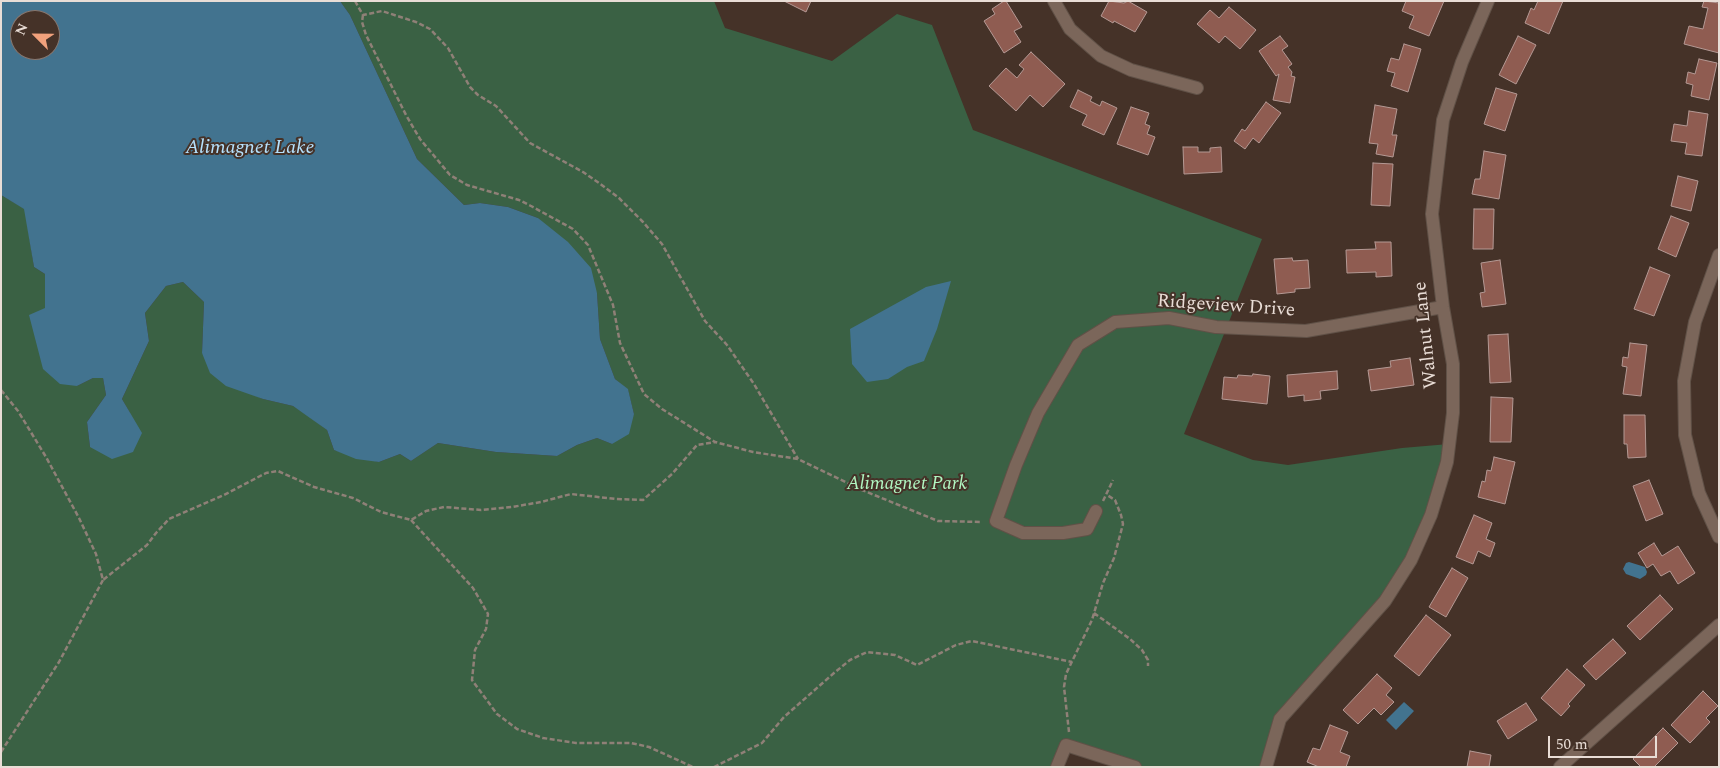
<!DOCTYPE html>
<style>
body{margin:0}
#map{position:relative;width:1720px;height:768px;overflow:hidden;background:#453228;font-family:Spectral,serif}
canvas{display:block}
.frame{position:absolute;inset:0;border:2px solid #e9ddd6;pointer-events:none}
.north{position:absolute;left:10px;top:10px;width:50px;height:50px;box-sizing:border-box;background:#453228;border:1px solid #87766e;border-radius:50%;rotate:293deg;font-size:14px;font-weight:700;line-height:20px;text-align:center;color:#e9ddd6}
.north::after{content:'';display:block;margin:auto;width:18px;height:22px;background:#f1a17c;clip-path:polygon(50% 0,100% 100%,50% 72%,0 100%)}
.scale{position:absolute;left:1548px;top:736px;width:109px;height:22px;box-sizing:border-box;border:2px solid #e9ddd6;border-top:0;padding-left:6px;font-size:15px;line-height:18px;white-space:nowrap;color:#e9ddd6;-webkit-text-stroke:4px #453228;paint-order:stroke}
</style>
<div id="map">
<canvas width="1720" height="768"></canvas>
<div class="frame"></div>
<div class="north">N</div>
<div class="scale">50 m</div>
</div>
<script>
const context = document.querySelector('canvas').getContext('2d');
context.lineJoin = 'round';
function paint(path, color) {
  context.fillStyle = color;
  context.fill(path, 'evenodd');
}
function poly(rows) {
  const path = new Path2D();
  for (const r of rows) {
    path.moveTo(r[0], r[1]);
    for (let i = 2; i < r.length; i += 2) path.lineTo(r[i], r[i + 1]);
  }
  return path;
}
function stroke(path, color, width, dash) {
  context.strokeStyle = color;
  context.lineWidth = width;
  context.lineCap = dash ? 'butt' : 'round';
  context.setLineDash(dash || []);
  context.stroke(path);
}
function drawText(font, color, halo, rows, align = 'center') {
  context.font = font + ' Spectral,serif';
  context.lineWidth = 4;
  context.setLineDash([]);
  context.textBaseline = 'middle';
  context.strokeStyle = halo;
  context.fillStyle = color;
  for (const [text, x, y, turn = 0] of rows) {
    context.save();
    context.translate(x, y);
    context.rotate((+turn || 0) * Math.PI / 180);
    context.textAlign = isNaN(turn) ? turn : align;
    if (halo) context.strokeText(text, 0, 0);
    context.fillText(text, 0, 0);
    context.restore();
  }
}
const green = poly([
 [340,1,714,1,725,28,832,61,897,14,932,25,973,130,1262,239,1184,434,1253,460,1288,465,1402,448,1449,444,1411,560,1280,719,1266,767,1135,767,1066,745,1057,767,1,767,1,195,25,209,34,267,45,274,45,309,77,386,93,378,103,378,106,395,87,422,90,447,130,413,122,399,149,341,145,313,166,286,183,282,204,302,202,353,252,394,263,399,293,406,310,417,327,430,334,450,379,462,400,454,411,461,438,443,496,452,557,456,577,445,597,438,612,444,634,414,628,390,615,379,600,339,597,293,538,218,508,207,480,203,464,205,417,159,350,15]
]);
const water = poly([
 [1,1,340,1,350,15,417,159,464,205,480,203,508,207,538,218,568,242,591,268,597,293,600,339,615,379,628,389,634,414,629,434,612,444,597,438,577,445,557,456,496,452,438,443,411,461,400,454,379,462,356,459,334,450,327,430,293,406,263,399,226,386,210,373,202,353,204,302,183,282,166,286,145,313,149,341,122,399,142,433,133,452,112,459,90,447,87,422,106,395,103,378,93,378,77,386,60,384,43,369,29,315,45,308,45,274,34,267,24,209,1,195],
 [20,20,50,20,50,50,20,50],
 [951,281,937,329,924,361,907,367,888,379,867,382,852,364,850,329,926,287],
 [1629,562,1645,567,1647,572,1646,575,1640,579,1626,574,1623,569,1626,563],
 [1404,702,1414,711,1396,730,1386,720]
]);
const building = poly([
 [784,1,811,1,806,12,784,1],
 [1004,1,1006,1,1022,27,1014,31,1021,42,1004,53,984,21,995,14,992,9,1004,1],
 [1109,1,1124,3,1128,1,1147,12,1135,32,1114,21,1113,23,1101,16,1109,1],
 [1406,1,1444,1,1429,36,1409,28,1414,16,1402,11,1406,1],
 [1538,1,1563,1,1549,34,1525,23,1531,8,1534,10,1538,1],
 [1704,1,1719,3,1719,53,1684,44,1689,26,1703,29,1708,8,1702,7,1704,1],
 [1229,7,1256,30,1240,49,1225,36,1219,43,1197,24,1210,10,1219,18,1229,7],
 [1280,36,1288,46,1282,50,1292,64,1288,67,1292,72,1291,76,1295,77,1290,103,1273,100,1279,74,1276,76,1259,51,1280,36],
 [1518,36,1536,45,1516,84,1499,75,1518,36],
 [1404,44,1421,49,1408,92,1391,86,1395,73,1387,71,1391,58,1399,60,1404,44],
 [1031,52,1065,84,1043,107,1030,95,1016,111,989,86,1006,68,1017,78,1024,69,1019,65,1031,52],
 [1699,59,1717,63,1709,100,1691,96,1693,85,1686,83,1688,72,1695,74,1699,59],
 [1496,88,1517,94,1505,131,1484,124,1496,88],
 [1078,90,1092,97,1090,101,1100,106,1102,101,1117,108,1104,135,1082,125,1087,115,1070,107,1078,90],
 [1266,102,1281,113,1259,143,1253,138,1245,149,1234,141,1242,129,1245,131,1266,102],
 [1375,105,1397,109,1392,135,1397,135,1393,157,1376,154,1378,144,1369,143,1375,105],
 [1131,107,1149,113,1145,124,1150,126,1147,134,1155,137,1148,155,1117,144,1131,107],
 [1689,111,1708,114,1702,156,1685,154,1687,143,1671,141,1674,124,1687,126,1689,111],
 [1183,147,1198,147,1198,152,1210,152,1210,148,1221,147,1222,172,1184,174,1183,147],
 [1484,151,1506,155,1499,199,1472,194,1475,179,1480,179,1484,151],
 [1373,163,1393,164,1390,206,1371,205,1373,163],
 [1678,176,1698,181,1691,211,1671,206,1678,176],
 [1474,209,1494,209,1493,249,1473,249,1474,209],
 [1671,216,1689,223,1676,257,1658,249,1671,216],
 [1375,242,1391,242,1392,276,1376,277,1376,272,1347,273,1346,250,1376,249,1375,242],
 [1292,258,1293,261,1308,260,1310,288,1295,289,1295,292,1277,294,1274,259,1292,258],
 [1500,260,1506,304,1482,307,1480,293,1485,292,1481,263,1500,260],
 [1650,267,1670,275,1654,316,1634,309,1650,267],
 [1508,334,1511,382,1490,383,1488,335,1508,334],
 [1630,343,1647,345,1641,396,1623,394,1627,367,1622,366,1623,357,1628,358,1630,343],
 [1410,358,1414,385,1371,391,1368,370,1391,367,1390,361,1410,358],
 [1337,371,1338,389,1320,391,1321,399,1304,401,1304,395,1288,397,1287,375,1337,371],
 [1253,374,1270,376,1267,404,1222,399,1224,377,1237,378,1238,375,1252,376,1253,374],
 [1491,397,1513,398,1511,442,1490,442,1491,397],
 [1624,415,1645,415,1646,457,1628,458,1627,444,1624,444,1624,415],
 [1494,457,1515,462,1505,504,1478,497,1482,481,1485,482,1487,470,1491,471,1494,457],
 [1649,480,1663,514,1646,521,1633,486,1649,480],
 [1474,515,1492,523,1486,539,1495,543,1490,557,1478,551,1473,564,1456,557,1474,515],
 [1654,543,1662,556,1678,546,1695,573,1678,584,1670,571,1661,576,1653,564,1647,568,1638,553,1654,543],
 [1452,568,1468,578,1446,617,1429,607,1452,568],
 [1660,595,1673,609,1640,640,1627,626,1660,595],
 [1426,615,1451,635,1419,676,1394,656,1426,615],
 [1613,639,1626,653,1596,680,1583,666,1613,639],
 [1567,669,1585,685,1568,704,1570,706,1561,716,1541,698,1567,669],
 [1377,674,1392,688,1386,695,1394,702,1381,715,1374,708,1358,724,1343,710,1377,674],
 [1703,691,1718,706,1706,718,1710,722,1690,743,1671,725,1703,691],
 [1526,703,1537,720,1508,739,1497,721,1526,703],
 [1330,725,1348,732,1340,752,1350,756,1346,767,1319,767,1307,762,1313,748,1320,750,1330,725],
 [1663,728,1678,743,1654,767,1641,767,1633,759,1663,728],
 [1470,751,1491,755,1489,767,1467,767,1470,751]
]);
const path = poly([
 [355,1,363,15,382,11,416,22,430,29,448,48,470,87,478,95,496,106,530,143,583,172,599,183,619,198,643,222,662,244,705,321,727,345,754,384,798,459],
 [363,15,362,22,366,35,406,115,420,139,450,175,467,185,519,200,531,206,573,229,588,245,613,305,620,343,644,394,662,409,715,442,753,452,798,459,862,490,938,521,982,522],
 [1,390,18,411,46,457,79,518,96,554,103,580,147,545,156,533,169,519,224,495,266,473,278,471,314,487,353,498,381,512,411,520,426,511,444,507,481,510,512,507,541,502,571,494,616,499,643,500,672,474,697,445,715,442],
 [1103,501,1113,480],
 [411,520,473,588,488,614,486,629,475,650,472,680,497,714,517,729,543,738,576,743,631,743,649,747,693,767],
 [1094,613,1130,639,1142,650,1148,660,1148,666],
 [1069,732,1064,687,1066,674,1092,620,1103,583,1114,558,1123,524,1121,515,1115,500,1107,495],
 [1,752,59,662,103,580],
 [714,767,762,743,784,717,834,673,850,660,867,652,895,655,917,665,956,645,972,641,1072,662]
]);
const minor = poly([
 [1054,1,1070,29,1101,56,1131,70,1197,88],
 [1719,255,1695,322,1684,381,1685,435,1699,493,1719,537],
 [1096,511,1087,529,1063,533,1023,533,996,521,1016,465,1038,413,1078,345,1115,322,1169,318,1216,327,1306,331,1443,307],
 [1057,767,1066,745,1135,767],
 [1266,767,1280,719,1385,601,1411,560,1431,515,1447,462,1453,413,1453,364,1443,307,1432,214,1443,120,1462,62,1488,1],
 [1560,767,1719,625]
]);
const streetNames = [
 ["Ridgeview Drive",1226,307,4],
 ["Walnut Lane",1427,335,-96]
];
const parkNames = [
 ["Alimagnet Park",907,485]
];
const waterNames = [
 ["Alimagnet Lake",250,149]
];
paint(green, '#3a6144');
paint(water, '#42738f');
paint(building, '#8f5c51');
stroke(building, '#b49994', 1);
stroke(minor, '#605147', 14);
stroke(path, '#8f8077', 2.5, [5, 2.5]);
stroke(minor, '#7b665a', 12);
drawText('19px', '#e9ddd6', '#453228', streetNames);
drawText('italic 19px', '#b1f7c2', '#453228', parkNames);
drawText('italic 20px', '#b6e2fe', '#453228', waterNames);
</script>
